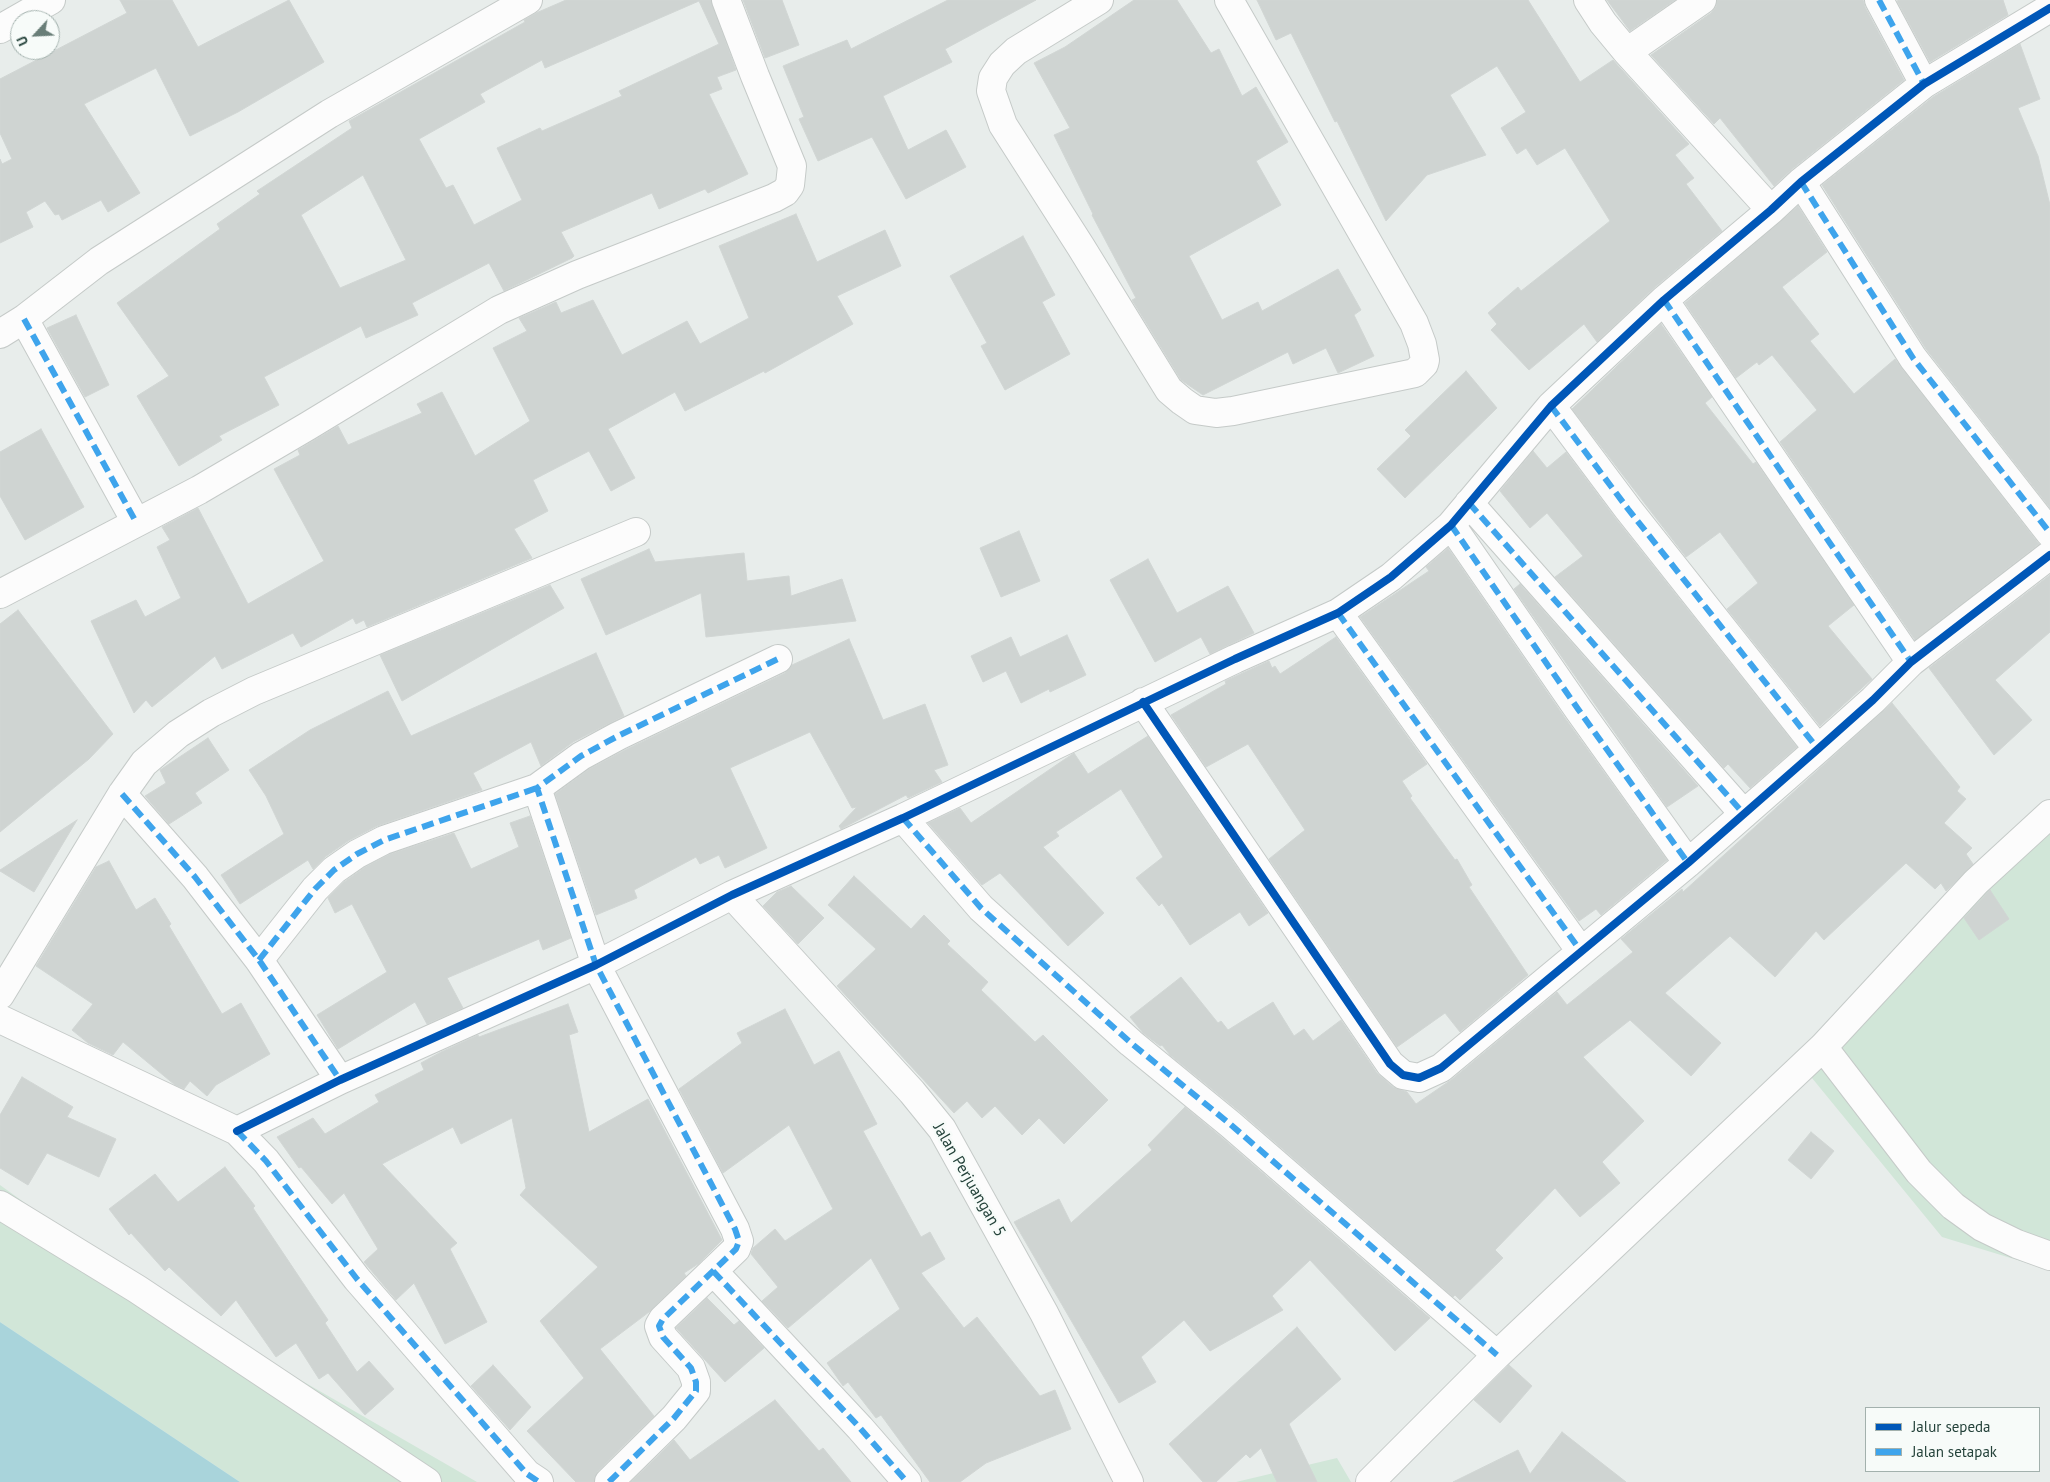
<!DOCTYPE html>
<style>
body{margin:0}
#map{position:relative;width:2050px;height:1482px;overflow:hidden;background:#e8edeb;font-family:"PT Sans",sans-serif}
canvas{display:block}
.legend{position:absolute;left:1865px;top:1407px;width:175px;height:65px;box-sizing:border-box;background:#f7fbf9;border:1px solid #a3b1ad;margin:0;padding:6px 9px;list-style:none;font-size:15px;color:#24423a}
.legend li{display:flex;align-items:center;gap:10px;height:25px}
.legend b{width:25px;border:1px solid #a3b1ad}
.north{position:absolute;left:10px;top:10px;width:50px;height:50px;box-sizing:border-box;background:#f7fbf9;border:1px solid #a3b1ad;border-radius:50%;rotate:245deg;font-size:14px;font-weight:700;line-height:20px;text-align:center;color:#24423a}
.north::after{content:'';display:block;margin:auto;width:18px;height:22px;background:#697e78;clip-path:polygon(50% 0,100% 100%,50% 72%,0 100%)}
</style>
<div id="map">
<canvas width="2050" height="1482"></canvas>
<ul class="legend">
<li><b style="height:6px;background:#0057b8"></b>Jalur sepeda</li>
<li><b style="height:6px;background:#3ea4ec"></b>Jalan setapak</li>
</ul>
<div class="north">U</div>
</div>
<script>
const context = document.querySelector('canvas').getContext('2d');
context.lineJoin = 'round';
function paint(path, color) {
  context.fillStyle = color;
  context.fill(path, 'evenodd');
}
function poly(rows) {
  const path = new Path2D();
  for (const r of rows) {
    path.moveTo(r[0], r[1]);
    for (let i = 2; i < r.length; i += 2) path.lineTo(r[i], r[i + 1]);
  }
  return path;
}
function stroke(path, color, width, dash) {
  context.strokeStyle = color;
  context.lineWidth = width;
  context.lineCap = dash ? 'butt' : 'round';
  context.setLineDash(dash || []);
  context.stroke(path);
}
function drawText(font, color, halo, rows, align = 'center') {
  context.font = font + ' "PT Sans",sans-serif';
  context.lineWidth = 5;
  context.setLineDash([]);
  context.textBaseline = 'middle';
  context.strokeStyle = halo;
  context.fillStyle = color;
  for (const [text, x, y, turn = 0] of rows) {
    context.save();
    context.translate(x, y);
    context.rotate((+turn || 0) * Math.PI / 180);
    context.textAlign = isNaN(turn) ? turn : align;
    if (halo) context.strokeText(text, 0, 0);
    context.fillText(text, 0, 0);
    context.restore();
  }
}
const green = poly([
 [2050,832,2050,1270,1942,1237,1794,1056],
 [0,1185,150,1293,477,1482,240,1482,0,1322],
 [1337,1458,1351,1482,1236,1482]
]);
const water = poly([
 [0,1322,240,1482,0,1482]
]);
const building = poly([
 [120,0,172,0,198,47,289,0,324,62,238,112,190,136,156,68,84,104,140,193,108,212,101,200,62,220,59,214,55,215,45,201,26,212,33,227,0,243,0,159,2,164,12,159,0,133,0,79,127,13,120,0],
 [566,0,711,0,736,70,717,77,722,89,709,94,748,174,708,193,705,189,659,209,652,193,561,232,574,256,572,258,504,291,489,263,412,303,418,315,366,338,361,326,264,377,279,405,219,436,222,440,179,466,137,396,169,376,117,303,220,229,217,224,260,194,257,191,352,128,349,121,525,22,524,20,536,13,566,0],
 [699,1,719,44,619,91,622,96,542,131,540,128,497,148,522,200,474,225,453,185,446,188,419,139,485,102,480,94,542,60,545,68,699,1],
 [363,175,406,260,340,288,301,215,363,175],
 [743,0,782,0,799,45,765,58,743,0],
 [948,0,1036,0,945,49,952,62,883,96,908,150,946,130,966,167,906,199,872,137,818,161,799,119,804,117,783,66,847,40,851,49,948,0],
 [1134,0,1177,0,1211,53,1219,49,1242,96,1256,87,1288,142,1256,161,1281,205,1189,256,1222,320,1258,302,1262,311,1338,269,1361,310,1354,315,1374,356,1338,373,1326,348,1293,364,1288,352,1203,395,1181,380,1132,300,1136,298,1092,215,1093,214,1054,135,1070,128,1034,63,1065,47,1134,0],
 [1257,0,1528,0,1580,82,1613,60,1689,144,1675,155,1694,178,1686,184,1722,231,1654,288,1597,342,1584,324,1529,370,1491,330,1497,324,1488,313,1518,287,1521,291,1610,221,1565,148,1537,165,1526,148,1517,154,1501,128,1526,112,1497,66,1450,95,1486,155,1427,175,1386,221,1337,121,1335,122,1291,33,1276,40,1257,0],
 [1607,0,1675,0,1630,31,1607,0],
 [1717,0,1863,0,1865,7,1904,80,1791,170,1774,186,1720,118,1714,124,1651,55,1711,13,1716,7,1717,0],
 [1900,0,2003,0,2008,15,1930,62,1897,1,1900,0],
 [2020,44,2040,99,2018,108,2038,156,2050,205,2050,508,1926,349,1822,185,1933,97,2020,44],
 [1798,206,1827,252,1782,287,1819,334,1810,341,1854,394,1895,359,2039,544,1915,640,1780,442,1817,410,1772,355,1759,365,1757,362,1736,378,1685,303,1798,206],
 [796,214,817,262,885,230,901,266,837,296,853,324,765,373,764,371,685,411,675,392,608,429,635,478,611,491,589,451,533,480,548,511,514,529,532,558,367,627,364,620,356,624,353,618,301,647,293,633,222,669,215,656,152,707,146,700,134,713,91,621,136,600,145,617,181,598,157,547,170,540,162,527,198,508,248,604,324,561,274,469,300,455,298,450,338,426,348,445,422,413,417,404,442,392,475,456,530,421,493,348,527,331,519,318,556,302,561,313,593,300,622,355,687,321,700,344,749,318,719,246,796,214],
 [1023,236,1055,295,1042,302,1070,354,1005,390,981,346,987,343,950,276,1023,236],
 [76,315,109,385,85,397,47,328,76,315],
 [1661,324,1712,397,1705,403,1753,464,1756,462,1854,605,1828,626,1872,679,1820,726,1727,609,1758,583,1720,532,1686,557,1572,409,1661,324],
 [1466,371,1497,408,1405,498,1377,469,1411,436,1405,430,1466,371],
 [41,429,84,507,25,540,0,496,0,452,41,429],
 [1533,451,1547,468,1566,452,1616,519,1797,747,1750,788,1728,764,1724,768,1555,577,1583,556,1547,513,1530,528,1500,491,1533,451],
 [1019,531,1040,581,1001,597,980,548,1019,531],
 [1448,548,1565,718,1667,860,1601,915,1596,909,1579,921,1360,617,1429,571,1426,567,1448,548],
 [649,549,655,562,744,553,747,581,789,576,791,596,842,579,856,621,706,637,701,593,606,635,581,579,649,549],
 [1148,559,1177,613,1228,586,1254,633,1210,654,1201,637,1155,662,1110,580,1148,559],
 [2050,575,2050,632,1995,680,2032,720,1994,755,1929,668,2050,575],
 [1520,584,1698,786,1667,807,1514,589,1520,584],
 [550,585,564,608,402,701,380,655,550,585],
 [18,610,113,734,89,759,0,832,0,624,18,610],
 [1067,635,1086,675,1050,692,1049,689,1021,703,1006,671,983,682,971,656,1011,637,1020,657,1067,635],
 [1336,637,1427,764,1402,781,1412,796,1410,798,1455,860,1457,859,1472,885,1469,887,1528,975,1460,1032,1445,1013,1397,1047,1269,859,1305,830,1248,744,1206,767,1171,715,1226,684,1225,681,1269,661,1272,668,1275,666,1280,674,1336,637],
 [849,639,883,720,925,704,948,765,934,770,942,782,908,798,906,795,841,829,839,826,857,807,852,808,810,732,730,768,767,848,725,868,719,855,700,864,696,857,634,890,637,898,596,915,555,794,589,769,625,750,785,673,792,665,849,639],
 [596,653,624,716,573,742,541,766,531,742,473,773,482,790,377,826,348,841,325,857,313,869,308,860,240,904,221,875,284,834,266,796,249,770,310,730,388,691,411,736,596,653],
 [1892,703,1960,787,1957,791,1966,799,1944,823,1972,848,1966,854,1973,864,1946,891,1941,883,1935,889,1906,863,1824,940,1816,931,1775,977,1730,936,1665,993,1721,1043,1691,1076,1630,1020,1583,1057,1644,1121,1602,1162,1620,1183,1580,1217,1555,1188,1495,1250,1503,1258,1460,1300,1455,1295,1453,1297,1240,1112,1170,1055,1162,1045,1160,1046,1143,1033,1130,1017,1181,977,1218,1023,1221,1021,1228,1030,1273,1002,1294,1036,1304,1029,1313,1041,1341,1020,1377,1073,1393,1087,1407,1092,1416,1104,1451,1080,1557,992,1567,1005,1633,952,1621,939,1682,889,1683,892,1892,703],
 [1148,736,1268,913,1249,926,1240,912,1190,945,1162,903,1159,906,1136,878,1163,857,1121,789,1056,832,1059,836,1043,847,1104,913,1068,946,1000,873,982,885,928,823,960,808,971,823,1071,755,1074,753,1088,774,1148,736],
 [208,738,229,770,195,793,202,803,169,824,145,796,166,783,160,770,208,738],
 [530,816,571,938,543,950,539,939,447,978,463,1008,427,1024,415,1002,338,1049,317,1015,387,972,352,904,335,913,328,898,344,882,365,867,390,854,454,833,471,869,519,847,510,823,530,816],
 [77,820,34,892,0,871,0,870,77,820],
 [109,861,136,910,155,898,171,924,169,926,222,1014,241,1003,270,1054,216,1085,207,1096,190,1081,184,1089,175,1085,123,1042,113,1055,88,1043,72,1030,93,1004,36,966,96,867,109,861],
 [854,876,911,929,924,915,950,941,947,944,988,982,981,990,1035,1042,1043,1035,1108,1100,1064,1144,1039,1118,1022,1135,995,1106,982,1118,967,1101,954,1113,837,986,876,949,828,905,854,876],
 [791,886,824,918,798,944,763,906,777,892,791,886],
 [1990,890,2009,919,1979,940,1964,918,1990,890],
 [568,1004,578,1032,569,1035,589,1132,648,1099,722,1240,698,1264,684,1273,686,1276,649,1312,600,1349,654,1416,598,1471,594,1482,576,1482,527,1431,584,1378,540,1321,598,1267,520,1195,526,1188,512,1118,461,1144,453,1127,382,1164,457,1243,450,1249,487,1322,445,1344,414,1283,396,1300,364,1262,378,1249,344,1193,332,1204,301,1167,299,1168,277,1137,313,1118,325,1134,379,1102,375,1095,424,1070,421,1063,441,1052,478,1035,479,1037,568,1004],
 [785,1009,814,1065,839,1051,877,1124,863,1131,921,1237,930,1232,945,1259,921,1273,964,1328,977,1317,1040,1396,1055,1390,1071,1429,986,1463,960,1482,930,1482,881,1415,876,1418,848,1382,843,1386,827,1363,900,1309,871,1258,788,1328,762,1301,778,1287,751,1254,753,1248,775,1229,785,1241,833,1209,789,1125,723,1173,679,1089,742,1043,737,1033,785,1009],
 [22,1077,73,1107,67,1117,116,1139,99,1177,47,1153,28,1185,0,1168,0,1115,22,1077],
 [1185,1107,1220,1136,1430,1318,1395,1351,1310,1260,1272,1296,1283,1310,1210,1351,1184,1320,1141,1357,1156,1382,1119,1403,1014,1222,1059,1199,1071,1223,1152,1150,1148,1145,1185,1107],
 [1811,1132,1834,1151,1811,1179,1788,1160,1811,1132],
 [225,1167,255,1206,253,1208,328,1320,325,1323,357,1372,369,1361,394,1389,365,1415,328,1373,319,1379,296,1343,276,1357,236,1300,221,1316,169,1267,165,1271,131,1233,129,1235,109,1209,155,1174,178,1202,225,1167],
 [707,1298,734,1325,739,1321,764,1348,725,1382,676,1328,707,1298],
 [1297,1327,1341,1379,1289,1424,1317,1482,1277,1482,1261,1448,1250,1458,1246,1454,1216,1482,1203,1482,1169,1444,1297,1327],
 [493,1365,531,1407,510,1430,471,1386,493,1365],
 [1509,1365,1532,1386,1500,1423,1474,1400,1509,1365],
 [775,1400,819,1451,823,1448,851,1482,631,1482,674,1440,690,1460,775,1400],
 [1562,1432,1626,1482,1453,1482,1518,1450,1530,1474,1562,1432]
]);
const minor = poly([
 [1099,0,1016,51,1002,64,993,78,991,91,1003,125,1081,247,1169,390,1182,401,1195,410,1216,413,1233,411,1415,373,1424,364,1425,360,1422,344,1414,323,1229,0],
 [1588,0,1603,23,1627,52,1771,210],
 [1879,0,1924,84],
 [0,29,51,0],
 [1627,52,1702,0],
 [1801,182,1913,358,2050,533],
 [1664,300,1911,662],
 [24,319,136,522],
 [0,334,24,319,99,261,329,114,528,0],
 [1551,406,1628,509,1818,749],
 [1469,503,1744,814],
 [1451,525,1578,709,1688,863],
 [0,594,199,490,308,426,499,310,577,275,774,198,785,192,790,185,792,166,755,76,726,0],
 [1338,613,1580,950],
 [1143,702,1390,1064,1403,1075,1419,1078,1441,1068,1688,863,1818,749,1873,700,1911,662,2050,555],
 [122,794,195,877,259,960,340,1080],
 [903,818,981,908,1131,1043,1230,1124,1497,1355],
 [732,895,912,1092,942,1129,1044,1313,1129,1482],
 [259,960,315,889,334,870,357,854,384,840,537,788],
 [0,995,122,794,144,763,178,734,211,713,254,691,636,532],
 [0,1019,237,1131,266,1161,357,1279,527,1474,539,1482],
 [1823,1047,1919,1172,1953,1206,1982,1227,2017,1244,2050,1256],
 [237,1131,340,1080,596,965,732,895,903,818,1235,659,1338,613,1391,577,1451,525,1551,406,1664,300,1771,210,1801,182,1924,84,2050,8],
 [0,1205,137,1289,427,1482],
 [713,1271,860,1428,907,1482],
 [609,1482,674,1418,696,1391,696,1382,691,1368,663,1337,659,1326,663,1319,736,1249,739,1241,735,1229,596,965,537,788,581,756,618,736,778,659],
 [1370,1482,1497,1355,1823,1047,1976,882,2050,814]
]);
const quiet = poly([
 [1879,0,1924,84],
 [1801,182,1913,358,2050,533],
 [1664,300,1911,662],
 [24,319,136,522],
 [1551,406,1628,509,1818,749],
 [1469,503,1744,814],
 [1451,525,1578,709,1688,863],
 [1338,613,1580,950],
 [122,794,195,877,259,960,340,1080],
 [903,818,981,908,1131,1043,1230,1124,1497,1355],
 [259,960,315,889,334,870,357,854,384,840,537,788],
 [237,1131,266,1161,357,1279,527,1474,539,1482],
 [713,1271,860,1428,907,1482],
 [609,1482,674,1418,696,1391,696,1382,691,1368,663,1337,659,1326,663,1319,736,1249,739,1241,735,1229,596,965,537,788,581,756,618,736,778,659]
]);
const cycleway = poly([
 [1143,702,1390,1064,1403,1075,1419,1078,1441,1068,1688,863,1818,749,1873,700,1911,662,2050,555],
 [237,1131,340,1080,596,965,732,895,903,818,1235,659,1338,613,1391,577,1451,525,1551,406,1664,300,1771,210,1801,182,1924,84,2050,8]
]);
const streetNames = [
 ["Jalan Perjuangan 5",969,1180,60]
];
paint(green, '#d1e6d8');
paint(water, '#a9d4db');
paint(building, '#cfd4d2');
stroke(building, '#d1d6d4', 1);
stroke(minor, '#c5cac8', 30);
stroke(minor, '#fcfcfc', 28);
stroke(quiet, '#3ea4ec', 6, [12, 6]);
stroke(cycleway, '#0057b8', 8);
drawText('16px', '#24423a', '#f7fbf9', streetNames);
</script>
